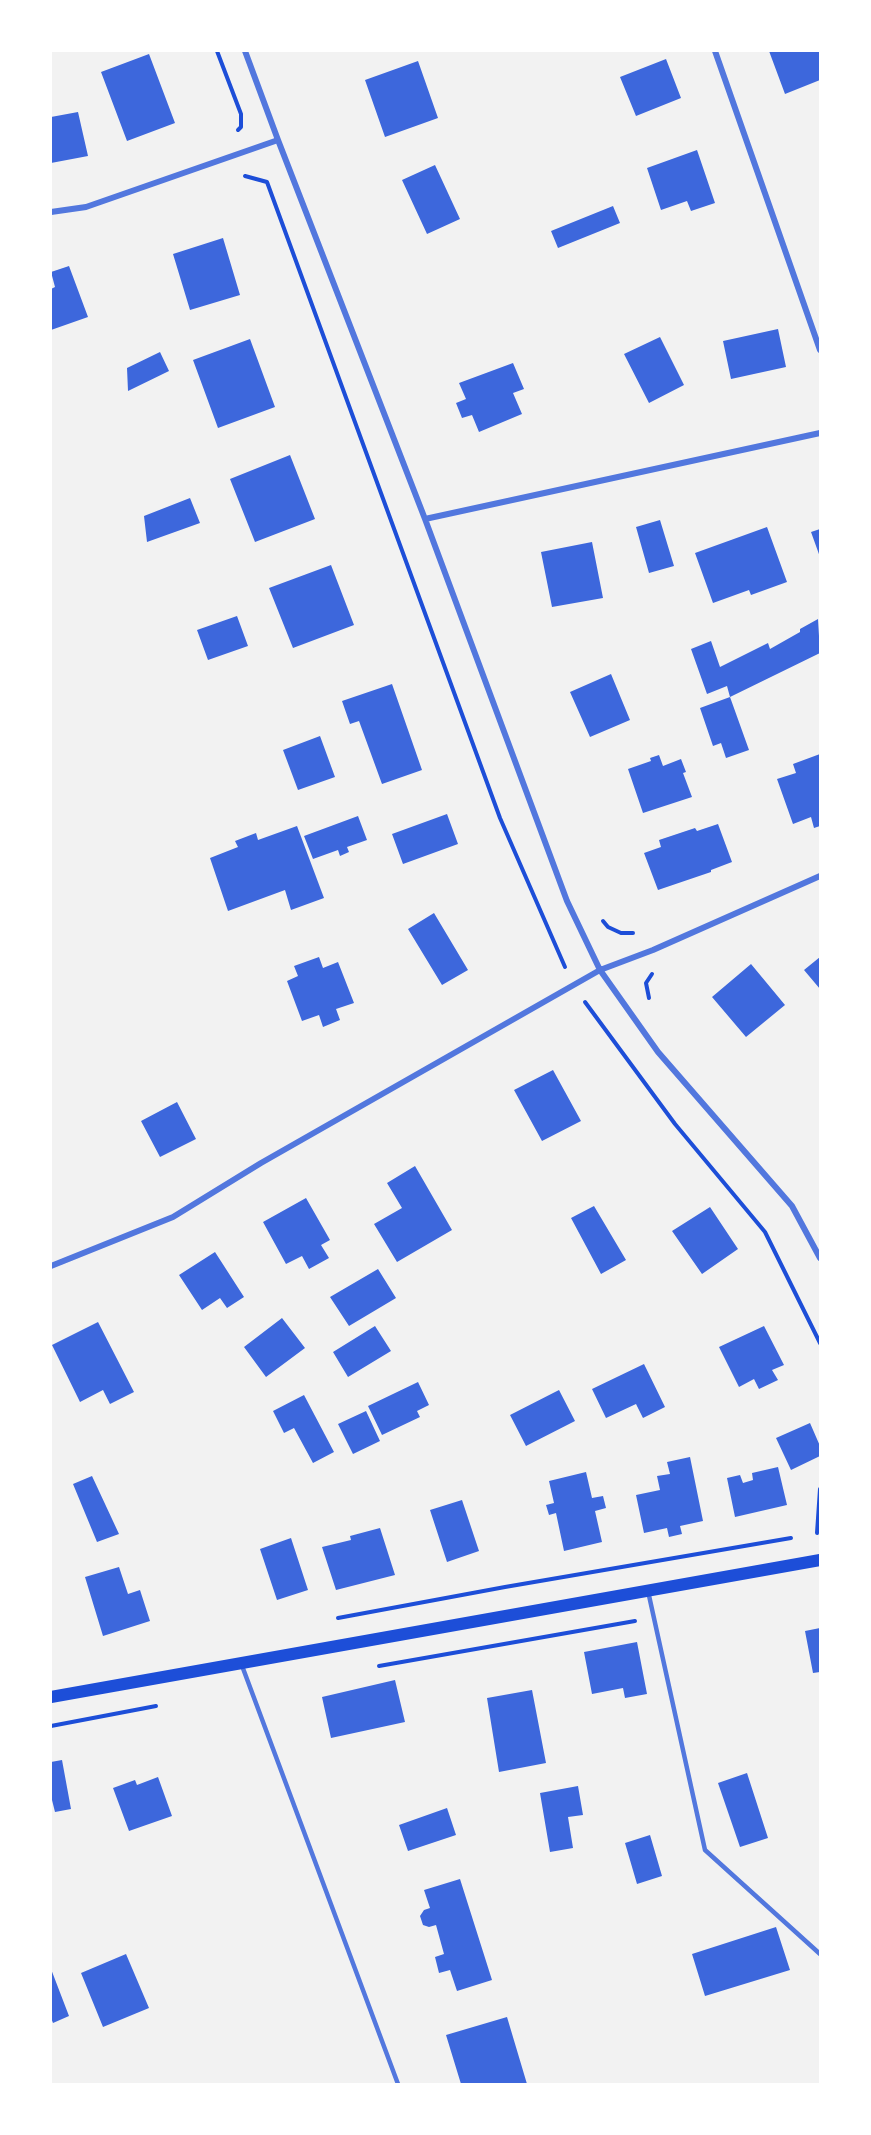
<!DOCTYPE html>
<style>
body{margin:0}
#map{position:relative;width:871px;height:2135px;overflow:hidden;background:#f2f2f2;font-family:Cabin,sans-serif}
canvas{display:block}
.frame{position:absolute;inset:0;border:52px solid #fff;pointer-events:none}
</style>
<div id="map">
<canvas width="871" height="2135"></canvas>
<div class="frame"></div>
</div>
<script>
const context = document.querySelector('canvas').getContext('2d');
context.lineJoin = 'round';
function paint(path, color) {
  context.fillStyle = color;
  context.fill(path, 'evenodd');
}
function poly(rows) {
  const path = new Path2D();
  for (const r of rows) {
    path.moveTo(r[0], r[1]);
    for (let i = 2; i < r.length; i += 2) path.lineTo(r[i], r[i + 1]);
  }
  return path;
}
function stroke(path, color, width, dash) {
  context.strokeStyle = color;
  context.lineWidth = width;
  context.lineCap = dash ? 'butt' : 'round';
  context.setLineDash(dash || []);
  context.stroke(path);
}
const building = poly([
 [769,51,820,51,820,80,785,94],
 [149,54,175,123,127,141,101,72],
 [666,59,681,98,636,116,620,77],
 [418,61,438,118,385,137,365,80],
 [78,112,88,156,51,163,51,117],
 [697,150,715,203,691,211,687,201,661,210,647,168],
 [435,165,460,219,427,234,402,180],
 [613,206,620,223,558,248,551,231],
 [223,238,240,295,190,310,173,254],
 [69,266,88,317,51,330,51,289,55,287,51,272],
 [778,329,786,367,731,379,723,341],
 [660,337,684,385,649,403,624,354],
 [250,339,275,407,218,428,193,360],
 [160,352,169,371,128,391,127,368],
 [513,363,524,389,513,393,522,414,479,432,472,415,462,418,456,403,466,399,459,383],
 [290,455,315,519,255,542,230,479],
 [190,498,200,523,147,542,144,516],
 [660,520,674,566,649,573,636,527],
 [767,527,787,582,751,595,749,590,713,603,695,553],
 [820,529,820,557,811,532],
 [592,542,603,598,552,607,541,552],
 [331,565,354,625,293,648,269,588],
 [237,616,248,646,208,660,197,630],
 [818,619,820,653,730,697,727,686,707,694,691,649,711,641,720,667,768,643,770,649,800,632,800,629],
 [611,674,630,720,590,737,570,692],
 [392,684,422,770,382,784,359,721,350,724,342,701],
 [730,697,749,750,726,758,721,743,713,746,700,708],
 [320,736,335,777,298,790,283,750],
 [820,754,820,826,814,828,811,817,793,824,777,779,796,773,793,764],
 [659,755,663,766,681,759,686,772,683,773,692,797,643,813,628,769,651,761,650,758],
 [447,814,458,844,403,864,392,834],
 [358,816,367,840,347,847,349,852,340,856,338,850,313,859,304,836],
 [718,824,732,862,711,870,711,872,658,890,644,853,661,847,659,840,695,828,697,831],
 [297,826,324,898,291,910,285,890,228,911,210,858,238,847,235,841,256,833,258,840],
 [434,913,468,970,442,985,408,929],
 [319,957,323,968,338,962,354,1003,336,1009,340,1020,323,1027,319,1015,302,1021,287,981,298,976,294,966],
 [820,957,820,989,804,970],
 [751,964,785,1005,746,1037,712,997],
 [553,1070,581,1121,542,1141,514,1090],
 [177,1102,196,1139,160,1157,141,1121],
 [415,1166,452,1230,397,1262,374,1224,402,1208,387,1183],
 [306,1198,330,1240,321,1245,329,1258,309,1269,302,1256,286,1264,263,1222],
 [594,1206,626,1260,601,1274,571,1218],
 [710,1207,738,1249,702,1274,672,1231],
 [215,1252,244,1297,227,1308,220,1298,202,1310,179,1275],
 [378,1269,396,1298,349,1326,330,1297],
 [282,1318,305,1348,266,1377,244,1347],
 [98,1322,134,1392,110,1404,103,1390,80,1402,52,1345],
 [375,1326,391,1351,348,1377,333,1352],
 [764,1326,784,1365,772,1370,778,1380,759,1389,754,1379,739,1387,719,1347],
 [644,1364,665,1407,643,1418,636,1404,606,1418,592,1389],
 [418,1382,429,1405,417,1411,420,1417,382,1435,368,1406],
 [559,1390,575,1421,526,1446,510,1415],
 [304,1395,334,1452,313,1463,294,1428,284,1433,273,1411],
 [366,1411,380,1441,353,1454,338,1424],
 [810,1423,820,1446,820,1456,791,1470,776,1438],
 [690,1457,703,1521,680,1526,682,1534,669,1537,667,1528,644,1533,636,1495,660,1490,657,1476,670,1474,667,1462],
 [778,1467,787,1505,735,1517,727,1478,740,1475,743,1483,753,1480,752,1473],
 [586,1472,592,1498,603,1496,606,1508,595,1511,602,1542,564,1551,556,1513,549,1515,546,1505,554,1503,549,1481],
 [92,1476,119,1534,97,1542,73,1484],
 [462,1500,479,1551,447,1562,430,1510],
 [380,1528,395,1575,336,1590,322,1547,351,1540,350,1536],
 [291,1538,308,1590,277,1600,260,1549],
 [119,1567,128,1594,140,1590,150,1621,103,1636,85,1577],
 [820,1628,820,1672,813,1673,805,1631],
 [637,1642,647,1694,625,1698,623,1688,592,1694,584,1652],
 [395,1680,405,1722,331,1738,322,1697],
 [532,1690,546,1763,499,1772,487,1698],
 [62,1760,71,1809,55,1812,51,1796,51,1762],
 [747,1773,768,1838,740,1847,718,1783],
 [158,1777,172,1816,129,1831,113,1788,135,1780,137,1785],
 [578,1786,583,1815,568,1817,573,1848,550,1852,540,1793],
 [447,1808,456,1835,408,1851,399,1825],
 [650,1835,662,1876,637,1884,625,1843],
 [460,1879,492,1980,457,1991,450,1970,439,1973,435,1957,444,1954,436,1925,429,1927,423,1925,420,1916,424,1910,430,1908,424,1890],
 [776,1927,790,1970,705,1996,692,1954],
 [126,1954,149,2008,103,2027,81,1973],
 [51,1969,69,2016,53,2023,51,2018],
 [507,2017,527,2084,461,2084,446,2035]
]);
const path = poly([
 [217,51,241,114,241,127,238,130],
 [245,176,267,182,500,818,565,967],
 [603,921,608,927,621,933,633,933],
 [649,998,646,983,652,974],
 [585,1002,675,1124,765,1232,820,1343],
 [817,1533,820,1489],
 [338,1618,505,1587,791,1538],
 [379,1666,635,1621],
 [51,1726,156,1706]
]);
const service = poly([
 [648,1591,705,1850,820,1954],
 [241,1663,398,2084]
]);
const minor = poly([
 [245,51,278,140,425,519,567,901,600,970,658,1052,792,1206,820,1258],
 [715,51,820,350],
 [51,212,86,207,278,140],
 [425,519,820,433],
 [51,1266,173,1217,261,1163,600,970,653,950,820,876]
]);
const secondary = poly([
 [51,1697,820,1560]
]);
paint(building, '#3d67dc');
stroke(path, '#1d4ed8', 4);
stroke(service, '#5277de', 4.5);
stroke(minor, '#5277de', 6);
stroke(secondary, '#1d4ed8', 12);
</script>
